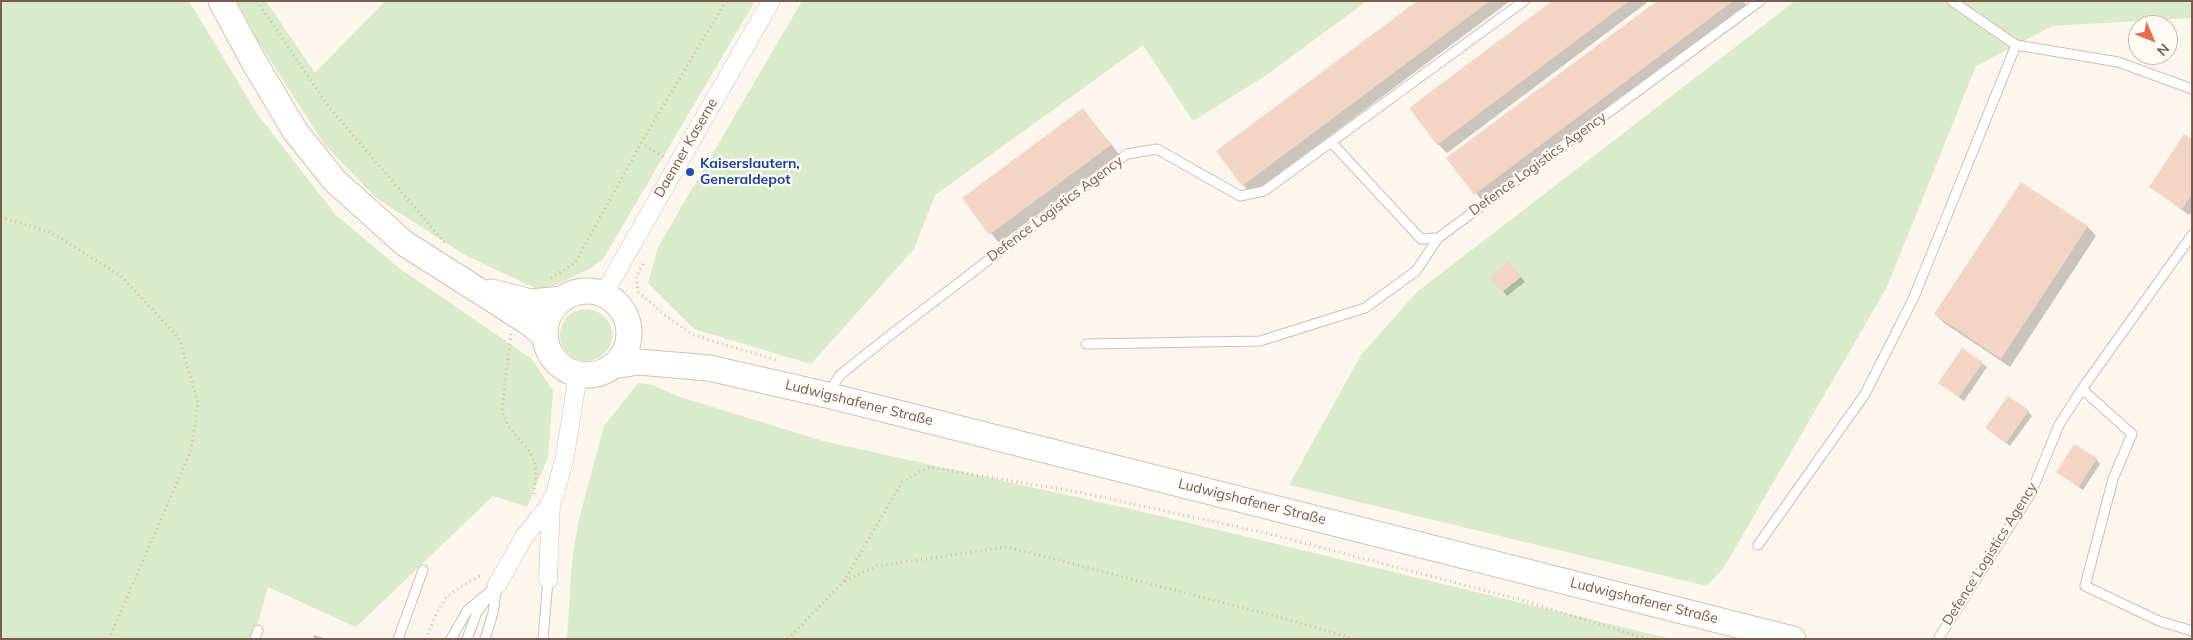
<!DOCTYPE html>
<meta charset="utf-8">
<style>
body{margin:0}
#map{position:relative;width:2193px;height:640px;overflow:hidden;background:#fdf6ec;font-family:Mulish,sans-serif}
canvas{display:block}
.frame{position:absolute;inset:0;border:2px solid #7a5c4d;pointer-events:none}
.north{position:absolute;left:2128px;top:15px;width:50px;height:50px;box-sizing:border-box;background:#fffaf3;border:1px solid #cabbb1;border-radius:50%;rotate:134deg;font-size:14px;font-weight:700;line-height:20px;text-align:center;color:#7a5c4d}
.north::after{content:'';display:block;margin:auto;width:18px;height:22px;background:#e76f51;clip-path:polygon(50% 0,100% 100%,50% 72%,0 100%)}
</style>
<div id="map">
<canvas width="2193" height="640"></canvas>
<div class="frame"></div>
<div class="north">N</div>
</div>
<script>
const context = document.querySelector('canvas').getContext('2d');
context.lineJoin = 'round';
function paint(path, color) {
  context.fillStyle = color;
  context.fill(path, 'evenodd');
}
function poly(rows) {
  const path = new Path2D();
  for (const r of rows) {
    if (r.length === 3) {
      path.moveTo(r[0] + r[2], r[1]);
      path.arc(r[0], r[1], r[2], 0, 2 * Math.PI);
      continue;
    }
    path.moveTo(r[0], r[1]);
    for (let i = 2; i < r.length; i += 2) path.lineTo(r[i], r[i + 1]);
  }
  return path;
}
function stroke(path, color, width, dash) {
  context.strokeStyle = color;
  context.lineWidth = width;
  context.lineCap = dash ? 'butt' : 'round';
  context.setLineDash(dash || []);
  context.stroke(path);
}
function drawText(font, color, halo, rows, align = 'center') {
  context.font = font + ' Mulish,sans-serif';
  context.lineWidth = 4.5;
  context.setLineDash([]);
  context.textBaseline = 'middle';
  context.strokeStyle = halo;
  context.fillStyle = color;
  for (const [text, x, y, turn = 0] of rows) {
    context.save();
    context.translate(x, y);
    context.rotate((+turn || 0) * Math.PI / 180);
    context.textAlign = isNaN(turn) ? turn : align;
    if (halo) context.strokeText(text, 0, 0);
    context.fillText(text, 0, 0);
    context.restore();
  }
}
const green = poly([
 [1,1,189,1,258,115,335,214,399,268,532,359,553,391,548,457,527,507,493,496,356,627,268,587,253,639,1,639],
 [237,1,266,1,315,73,385,1,755,1,603,259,591,268,556,285,539,290,465,255,376,198,324,144,256,38],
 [802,1,1367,1,1265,76,1193,121,1143,45,935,195,914,249,811,364,694,329,648,283,658,247],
 [1795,1,2192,1,2192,18,2052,26,1976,66,1886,289,1724,567,1707,586,1289,485,1361,355,1417,292],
 [586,335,26],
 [638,383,652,385,680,397,823,441,1135,510,1672,639,567,639,572,563,578,523,604,426]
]);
const shadow = poly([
 [1419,1,1510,1,1252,194,1243,185],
 [1554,1,1649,1,1447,153,1438,144],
 [1659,1,1744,1,1747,6,1484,203,1448,159],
 [1083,110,1119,154,999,243,963,199],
 [2192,141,2192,211,2189,215,2151,187],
 [2021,183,2088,227,2096,236,2010,367,1944,323,1935,314],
 [1513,267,1525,282,1507,296,1503,291],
 [1963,349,1987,367,1964,401,1940,383],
 [2028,411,2032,416,2010,446,1991,432],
 [2096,459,2100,464,2083,490,2057,472],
 [314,635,326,639,313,639]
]);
const building = poly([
 [1417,1,1490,1,1242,186,1216,151],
 [1552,1,1629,1,1437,145,1409,108],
 [1657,1,1733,1,1474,195,1446,158],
 [1083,108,1111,145,989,235,962,198],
 [2184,134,2192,139,2192,194,2182,209,2149,187],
 [2021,182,2088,226,2001,359,1934,314],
 [1509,261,1521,277,1502,292,1490,277],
 [1962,348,1983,362,1959,397,1938,383],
 [2008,396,2029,410,2006,443,1985,428],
 [2074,444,2097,458,2079,487,2056,472]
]);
const path = poly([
 [257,1,329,107,445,243],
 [641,143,664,157],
 [1,217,50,232,121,276,179,338,198,403,191,450,109,639],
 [643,264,636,277,638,292,665,315,693,335,776,360],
 [551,278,575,263,641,143,726,1],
 [511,334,502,410,508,426,530,452,535,462,536,473,534,494],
 [845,581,876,566,1007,547,1279,617,1355,639],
 [426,639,437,612,446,598,456,590,482,574],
 [788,639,844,581,902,482,929,467,1078,492,1266,533,1525,601,1648,639]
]);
const lane = poly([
 [1952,1,2016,45,2118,62,2192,89],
 [1331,142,1421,239,1438,238,1760,1],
 [1086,344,1260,341,1365,308,1416,271,1438,238],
 [2082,389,2132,434,2113,479,2085,586,2159,621,2192,631],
 [829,392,840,375,889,336,1127,154,1157,149,1240,196,1264,191,1524,1],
 [1758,545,1865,394,1914,297,2016,45],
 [255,639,258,630],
 [398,639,423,570],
 [451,639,467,611,497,585],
 [467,639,477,612,490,595],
 [485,639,493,613,497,587],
 [543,639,548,580],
 [1938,639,2031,493,2059,425,2082,389,2192,235]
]);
const street = poly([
 [603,295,771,1],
 [548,580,551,502],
 [497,585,524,537,548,507,555,494,565,456,578,374]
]);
const secondary = poly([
 [221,1,254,62,295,131,335,181,404,243,531,324,545,336],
 [587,333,42],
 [491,292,531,302,563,299],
 [613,366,639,362,709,368,827,395,1793,639]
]);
const markers = [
 [690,172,5,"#1a4fb4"]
];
const streetNames = [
 ["Daenner Kaserne",686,148,-60],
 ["Defence Logistics Agency",1538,164,-36],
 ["Defence Logistics Agency",1055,209,-37],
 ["Ludwigshafener Straße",859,403,14],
 ["Ludwigshafener Straße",1252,502,14],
 ["Defence Logistics Agency",1990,554,-58],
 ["Ludwigshafener Straße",1644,601,14]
];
const transitNames = [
 ["Kaiserslautern,",700,164],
 ["Generaldepot",700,180]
];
paint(green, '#d8ecc9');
paint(shadow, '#0003');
paint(building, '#f3d5c3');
stroke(lane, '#d1beb0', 11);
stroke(street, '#d1beb0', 19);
stroke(secondary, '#d6c0b0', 27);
stroke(path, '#d9b8a5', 3, [1, 4]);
stroke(lane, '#fff', 9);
stroke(street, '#fff', 18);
stroke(secondary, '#fff', 25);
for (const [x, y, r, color] of markers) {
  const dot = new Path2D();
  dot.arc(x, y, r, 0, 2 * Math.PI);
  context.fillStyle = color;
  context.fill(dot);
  stroke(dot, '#fffaf3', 2);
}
drawText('14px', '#7a5c4d', '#fffaf3', streetNames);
drawText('bold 14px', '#164399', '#fffaf3', transitNames, 'left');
</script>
